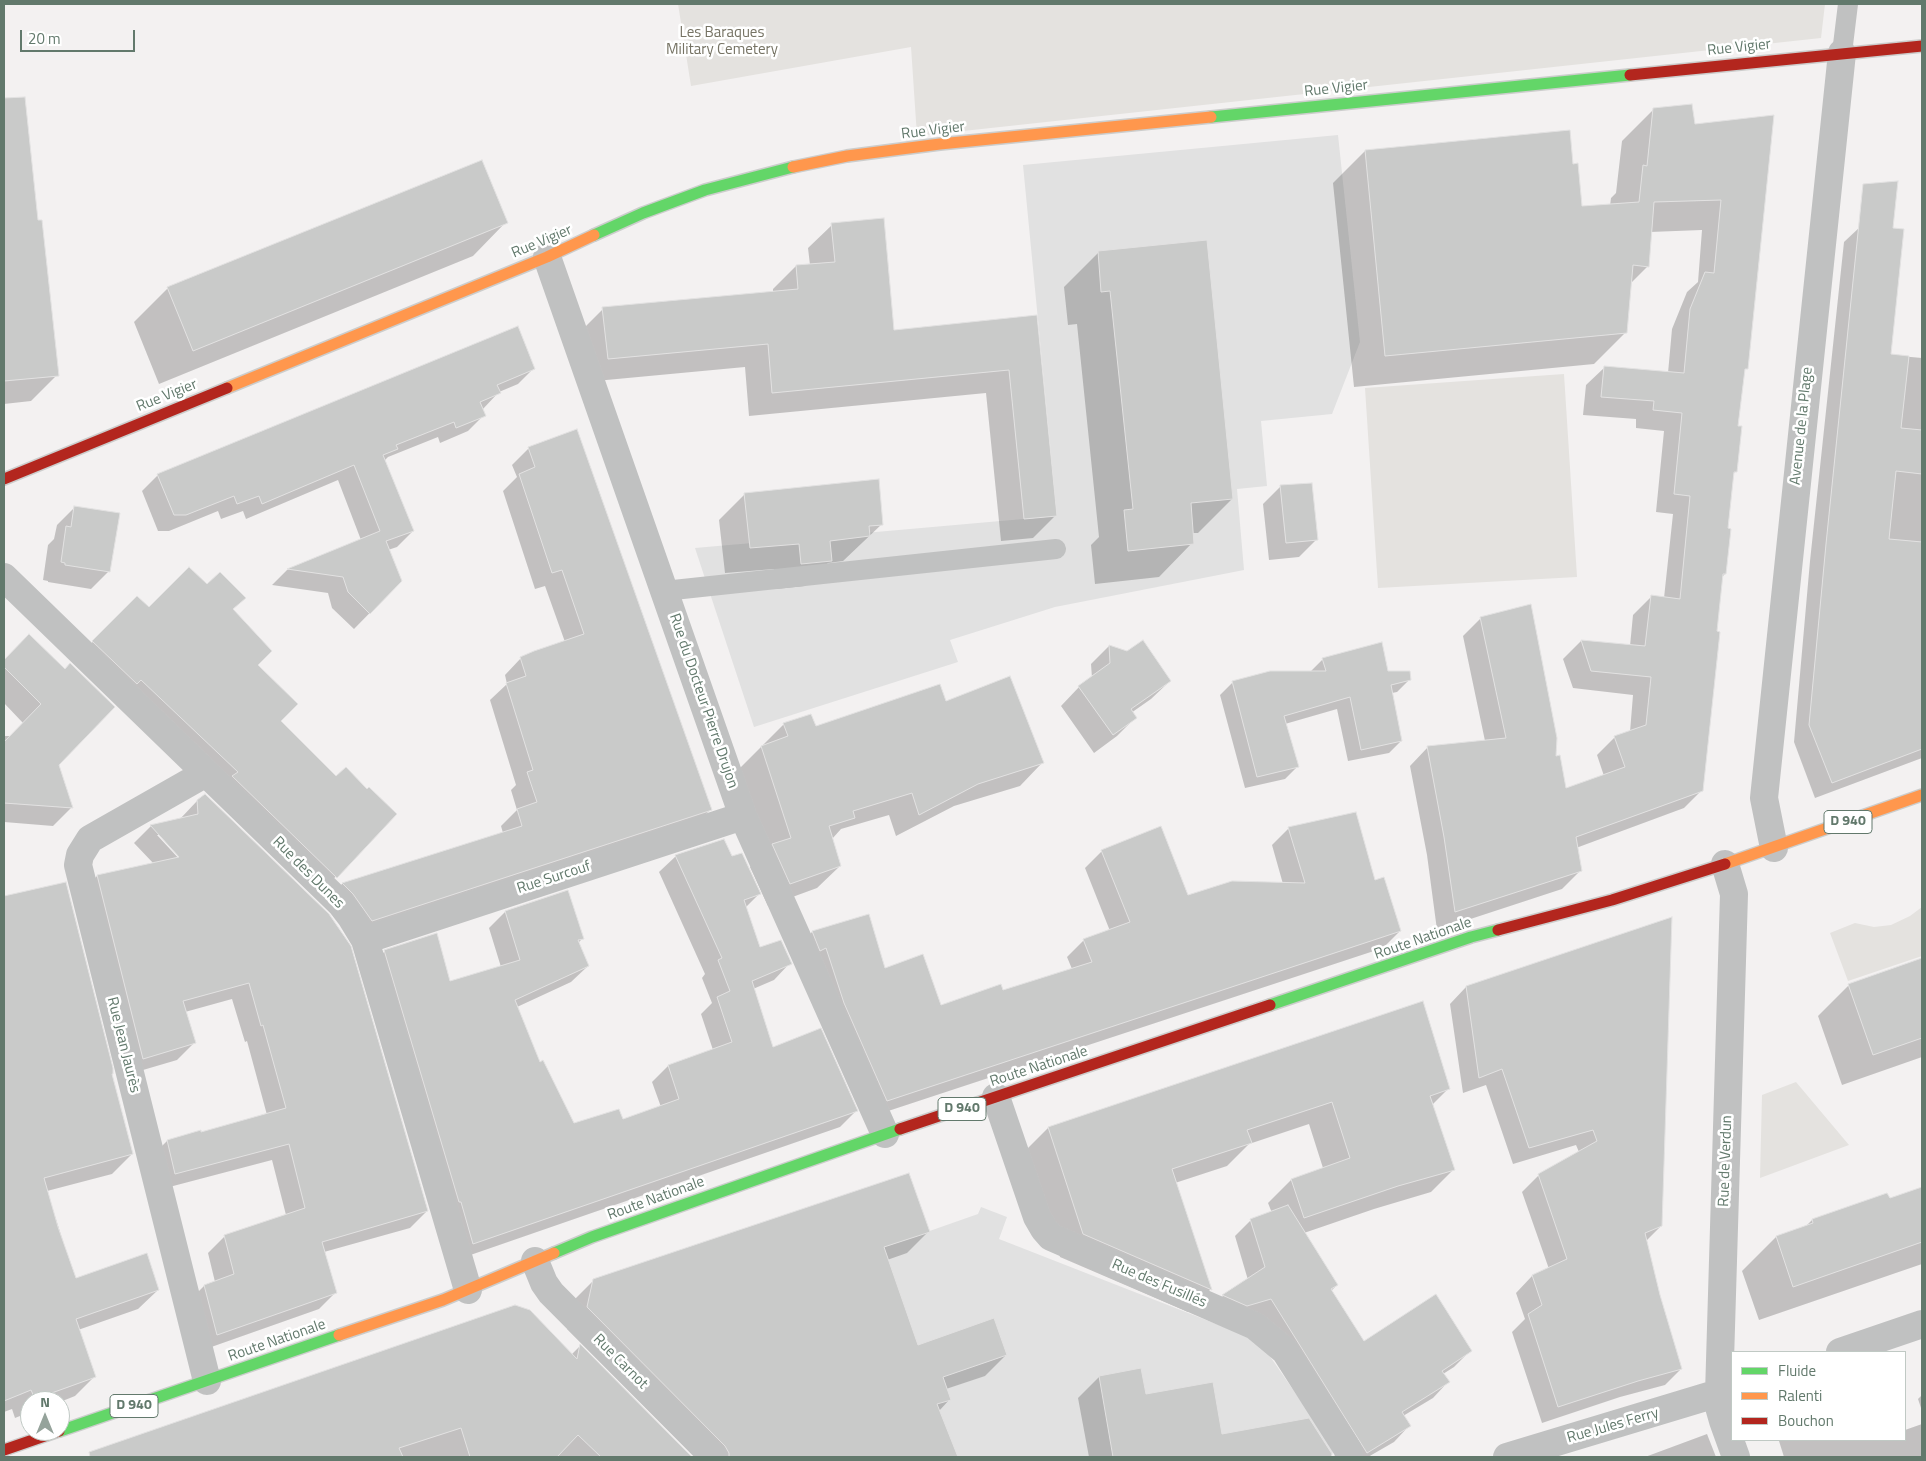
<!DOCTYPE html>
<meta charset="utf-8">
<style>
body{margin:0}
#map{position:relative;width:1926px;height:1461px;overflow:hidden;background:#f3f1f1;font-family:"Titillium Web",sans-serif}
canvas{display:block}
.frame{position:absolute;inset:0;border:5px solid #62796c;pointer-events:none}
.legend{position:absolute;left:1731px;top:1351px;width:175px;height:90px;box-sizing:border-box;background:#fff;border:1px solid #c0c9c4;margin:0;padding:6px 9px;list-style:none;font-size:15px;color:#62796c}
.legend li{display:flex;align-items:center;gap:10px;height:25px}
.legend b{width:25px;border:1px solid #c0c9c4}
.north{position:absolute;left:20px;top:1391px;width:50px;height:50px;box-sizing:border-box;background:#fff;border:1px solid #c0c9c4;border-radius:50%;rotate:0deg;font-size:14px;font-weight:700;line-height:20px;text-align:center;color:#62796c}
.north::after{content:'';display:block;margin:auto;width:18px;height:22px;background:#95a39b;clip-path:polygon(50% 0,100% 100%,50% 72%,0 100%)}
.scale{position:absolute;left:20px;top:30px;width:115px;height:22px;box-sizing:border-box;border:2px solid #62796c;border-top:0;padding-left:6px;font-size:15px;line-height:18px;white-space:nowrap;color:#62796c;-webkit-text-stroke:4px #fff;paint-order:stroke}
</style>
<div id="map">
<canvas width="1926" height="1461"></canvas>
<div class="frame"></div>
<ul class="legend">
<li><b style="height:6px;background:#63d668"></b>Fluide</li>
<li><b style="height:6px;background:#ff974d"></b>Ralenti</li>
<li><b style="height:6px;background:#b3261e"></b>Bouchon</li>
</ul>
<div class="north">N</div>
<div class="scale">20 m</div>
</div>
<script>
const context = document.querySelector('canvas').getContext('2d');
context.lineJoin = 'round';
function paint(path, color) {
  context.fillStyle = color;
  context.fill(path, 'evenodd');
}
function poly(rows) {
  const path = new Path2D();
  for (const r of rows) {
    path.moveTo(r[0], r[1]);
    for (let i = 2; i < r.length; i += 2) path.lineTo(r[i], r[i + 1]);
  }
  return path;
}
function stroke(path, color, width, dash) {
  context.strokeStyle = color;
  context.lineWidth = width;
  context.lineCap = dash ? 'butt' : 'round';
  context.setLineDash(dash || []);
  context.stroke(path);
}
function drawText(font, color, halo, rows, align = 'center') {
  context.font = font + ' "Titillium Web",sans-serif';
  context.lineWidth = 5;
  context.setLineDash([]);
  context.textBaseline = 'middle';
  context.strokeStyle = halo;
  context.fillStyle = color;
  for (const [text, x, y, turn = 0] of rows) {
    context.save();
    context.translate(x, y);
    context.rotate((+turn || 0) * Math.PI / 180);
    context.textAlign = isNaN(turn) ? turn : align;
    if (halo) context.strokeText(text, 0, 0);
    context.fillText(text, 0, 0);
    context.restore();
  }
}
const built = poly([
 [1338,135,1360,342,1332,414,1261,421,1267,486,1237,489,1244,570,1055,607,950,640,958,662,754,727,695,548,1057,516,1023,165],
 [981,1207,1007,1217,999,1239,1247,1336,1269,1355,1312,1417,1333,1452,1331,1457,916,1457,904,1415,884,1247,978,1214]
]);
const green = poly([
 [678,4,1825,4,1821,38,917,136,911,47,691,86],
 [1564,374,1577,577,1378,588,1365,388],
 [1922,907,1922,956,1848,981,1830,933,1855,923,1874,927,1891,925,1910,916],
 [1796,1082,1849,1145,1760,1178,1762,1095]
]);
const shadow = poly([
 [1654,109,1694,125,1773,116,1746,368,1743,371,1737,427,1736,471,1732,475,1727,529,1725,574,1722,577,1702,790,1684,808,1576,848,1580,871,1562,889,1437,930,1427,855,1410,766,1428,747,1485,741,1463,636,1481,618,1554,758,1566,790,1604,776,1597,755,1615,737,1630,732,1633,695,1573,688,1563,659,1581,641,1630,646,1633,615,1651,597,1664,598,1673,514,1656,512,1664,431,1636,428,1636,419,1583,415,1586,385,1605,367,1668,373,1672,329,1687,292,1698,282,1702,230,1650,232,1648,266,1630,284,1626,332,1594,364,1354,387,1333,183,1365,151,1572,165,1581,208,1610,206,1611,198,1616,193,1622,141],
 [29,152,57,375,31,401,4,404,4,155],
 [506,222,473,256,159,384,134,322,168,288],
 [832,225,893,331,1036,316,1056,515,1033,538,1001,541,986,393,749,416,745,367,585,382,580,332,603,309,773,293,773,289,796,266,810,265,808,248],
 [1861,226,1889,355,1922,358,1922,758,1815,798,1794,742,1810,561,1844,242],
 [1098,253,1232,499,1198,533,1192,533,1192,543,1159,577,1095,584,1091,545,1099,537,1077,324,1068,325,1064,287],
 [534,368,518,384,499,392,482,410,484,415,468,431,440,443,438,437,388,457,384,461,413,531,397,547,388,550,401,581,354,629,332,608,328,593,272,585,287,570,361,540,338,480,246,519,243,511,221,519,218,511,169,531,158,531,142,491,158,475],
 [529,448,711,809,694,826,355,937,326,900,342,884,503,833,501,826,517,810,511,790,516,785,490,700,507,684,505,675,521,658,565,642,545,586,535,589,503,491,517,477,512,465],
 [1281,486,1317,539,1299,557,1269,560,1263,504],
 [745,494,882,524,843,561,828,563,805,586,776,589,774,569,725,573,719,520],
 [75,507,109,571,91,589,48,582,48,581,43,580,48,545,54,539,57,525],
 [137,597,149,609,232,610,279,721,336,778,367,791,396,814,318,895,76,659],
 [29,635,58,765,71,808,53,826,4,822,4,736,11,736,23,723,4,703,4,660],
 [1109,646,1127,653,1170,681,1151,699,1131,713,1135,718,1117,736,1094,753,1061,706,1079,687,1092,678,1091,664],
 [1323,659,1387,672,1410,679,1397,692,1392,693,1401,741,1389,753,1348,761,1337,709,1285,724,1297,767,1285,779,1245,788,1220,695,1233,682,1310,672],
 [945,702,1042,763,1020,786,954,806,896,836,889,815,841,829,832,839,840,866,817,888,768,906,750,867,766,852,739,769,784,724,815,728],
 [197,801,427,1211,410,1228,324,1252,336,1292,319,1309,200,1351,187,1303,204,1286,215,1282,208,1253,225,1236,286,1215,272,1160,158,1190,150,1158,167,1141,200,1132,200,1134,267,1115,247,1041,245,1042,232,999,185,1012,194,1043,177,1060,126,1075,80,893,97,876,154,864,134,843,151,826,180,819],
 [157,835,161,835,184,861,182,862],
 [1289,828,1375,881,1400,931,1383,948,870,1117,795,949,812,932,868,916,884,970,940,1006,1002,992,1072,969,1067,957,1084,940,1110,931,1085,868,1102,851,1187,897,1283,884,1272,845],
 [676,856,731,857,759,894,745,908,759,949,790,963,774,980,753,989,772,1048,856,1111,840,1127,456,1260,369,968,385,951,450,982,501,967,489,928,505,912,583,938,578,943,588,966,571,982,517,1007,540,1063,574,1125,622,1120,661,1107,652,1082,668,1066,713,1050,701,1014,712,1003,702,978,705,974,659,872],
 [65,884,111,1075,132,1154,112,1174,47,1191,75,1279,158,1290,138,1309,78,1330,94,1377,75,1396,60,1402,30,1401,30,1412,15,1418,12,1409,4,1412,4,897],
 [1671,919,1661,1226,1646,1241,1662,1306,1681,1369,1665,1385,1620,1397,1542,1423,1512,1332,1525,1319,1516,1293,1532,1276,1549,1269,1522,1192,1539,1175,1579,1152,1576,1145,1513,1164,1486,1085,1463,1093,1450,1004,1466,987],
 [1922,959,1922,1057,1842,1085,1818,1016,1849,985],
 [1449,1088,1432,1105,1454,1169,1431,1192,1374,1209,1304,1233,1337,1285,1331,1291,1363,1343,1470,1351,1454,1367,1443,1374,1448,1382,1433,1398,1403,1416,1409,1426,1394,1442,1368,1457,1344,1457,1255,1314,1208,1311,1223,1296,1248,1280,1235,1236,1251,1220,1272,1213,1268,1203,1291,1180,1323,1168,1309,1124,1249,1144,1227,1166,1175,1183,1210,1290,1188,1312,1060,1257,1025,1151,1048,1128],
 [1922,1188,1922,1264,1759,1320,1742,1271,1776,1237,1806,1226,1812,1220,1889,1200],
 [928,1232,907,1253,887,1260,917,1346,1006,1355,985,1376,946,1389,950,1399,939,1411,956,1457,695,1457,567,1329,572,1302,594,1280],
 [580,1346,690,1457,559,1457,557,1455,555,1457,105,1457,117,1445,571,1355],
 [1099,1377,1145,1395,1221,1435,1331,1454,1330,1457,1089,1457,1078,1398],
 [1922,1395,1922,1411,1918,1399],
 [1922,1424,1922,1457,1784,1457,1779,1441,1905,1440,1905,1430],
 [1707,1434,1716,1457,1645,1457]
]);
const building = poly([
 [25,97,38,220,42,220,59,376,4,381,4,98,25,97],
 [1692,104,1695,124,1774,115,1748,369,1745,369,1738,426,1742,426,1737,472,1734,472,1728,528,1731,529,1726,574,1723,574,1717,631,1720,632,1703,791,1576,837,1582,871,1455,912,1444,837,1427,746,1506,738,1480,617,1531,604,1557,738,1556,756,1560,755,1566,788,1625,767,1614,736,1646,725,1651,677,1591,671,1581,640,1645,646,1651,595,1680,599,1690,496,1674,494,1682,413,1653,410,1654,401,1601,397,1604,366,1684,373,1690,309,1705,272,1714,273,1721,200,1654,202,1649,267,1633,265,1627,333,1385,356,1365,150,1570,130,1573,164,1578,163,1582,206,1639,202,1643,165,1647,166,1653,108,1692,104],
 [482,160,508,223,193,351,167,287,482,160],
 [1898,181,1893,228,1904,229,1891,354,1909,356,1901,428,1922,430,1922,474,1896,471,1889,539,1922,542,1922,749,1832,783,1809,725,1826,544,1863,184,1898,181],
 [884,218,894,330,1037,315,1057,516,1024,519,1009,370,772,393,768,344,608,359,602,307,798,289,796,265,835,262,831,223,884,218],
 [1207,240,1233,499,1191,503,1194,544,1128,551,1124,510,1133,509,1110,291,1101,292,1098,251,1207,240],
 [518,326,535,369,497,385,501,393,480,402,486,416,456,428,454,422,396,445,398,449,383,455,414,531,386,541,402,581,370,614,348,592,343,577,287,569,380,531,354,465,262,504,259,496,237,504,234,496,186,515,174,515,157,474,518,326],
 [577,429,712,810,372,921,353,894,342,883,522,826,517,809,537,802,527,772,533,770,506,683,526,676,520,657,534,651,584,634,562,570,552,573,519,474,535,467,528,447,577,429],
 [879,479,883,525,869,526,870,536,830,541,832,561,801,564,799,544,750,548,744,493,879,479],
 [1312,483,1318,540,1286,543,1280,485,1312,483],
 [74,506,120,513,110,572,65,565,65,563,61,562,66,526,71,527,74,506],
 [189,567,207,584,220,572,246,598,233,609,272,651,258,665,298,704,281,721,336,776,346,767,367,789,369,787,397,814,337,878,232,776,238,772,141,680,137,684,92,641,137,596,149,607,189,567],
 [29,634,65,669,70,663,115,707,59,765,73,808,4,803,4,742,41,704,4,667,4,660,29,634],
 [1143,640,1171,681,1131,709,1137,718,1113,735,1078,686,1110,663,1109,645,1127,651,1143,640],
 [1382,642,1388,671,1410,671,1411,680,1391,685,1402,741,1361,750,1350,697,1284,716,1299,767,1257,777,1232,681,1270,671,1326,671,1322,658,1382,642],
 [1010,676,1044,763,978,784,919,815,912,793,853,811,855,818,829,826,841,866,790,884,772,844,791,838,761,746,788,736,783,723,811,714,816,726,940,684,946,701,1010,676],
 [205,794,329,914,351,946,428,1211,322,1242,337,1293,217,1335,204,1285,234,1274,224,1235,305,1208,289,1144,175,1174,167,1140,201,1130,201,1132,286,1108,263,1025,261,1026,249,983,183,1001,196,1043,143,1059,97,875,179,857,150,825,198,814,197,800,205,794],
 [1356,812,1375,880,1384,877,1401,931,887,1101,844,1003,826,948,820,951,812,931,869,914,885,968,923,954,941,1005,1001,984,1003,990,1092,962,1083,939,1130,922,1101,850,1161,826,1188,895,1232,881,1305,883,1288,827,1356,812],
 [724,839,732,856,742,853,761,894,744,900,760,947,781,940,792,964,752,981,773,1047,821,1028,858,1111,473,1244,461,1202,459,1202,384,950,437,933,450,981,520,960,505,911,568,890,584,939,578,940,589,966,515,1000,540,1062,543,1060,574,1123,619,1109,623,1119,679,1099,668,1065,732,1042,717,997,730,991,718,960,722,958,675,855,724,839],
 [66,882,113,1068,113,1074,112,1074,133,1154,44,1178,58,1227,76,1278,147,1253,159,1290,76,1319,96,1377,35,1399,31,1390,4,1401,4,896,66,882],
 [1672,917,1662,1226,1645,1233,1660,1295,1682,1369,1638,1381,1558,1407,1528,1314,1542,1305,1532,1275,1567,1259,1538,1174,1597,1141,1593,1130,1529,1148,1502,1069,1479,1078,1466,986,1672,917],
 [1922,958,1922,1038,1873,1055,1848,984,1922,958],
 [1423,1001,1450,1089,1430,1096,1455,1170,1398,1186,1304,1218,1291,1179,1350,1158,1332,1102,1247,1130,1252,1143,1172,1169,1212,1290,1083,1234,1048,1127,1423,1001],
 [909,1173,930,1232,884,1247,918,1345,994,1318,1007,1355,943,1377,951,1400,937,1404,958,1457,729,1457,729,1453,725,1446,587,1307,593,1279,909,1173],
 [1922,1187,1922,1242,1793,1287,1776,1236,1813,1223,1812,1219,1887,1193,1890,1198,1922,1187],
 [1288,1205,1338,1285,1331,1289,1364,1341,1436,1294,1472,1351,1442,1371,1450,1382,1402,1412,1411,1426,1367,1453,1271,1299,1247,1306,1222,1295,1265,1267,1250,1219,1288,1205],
 [515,1305,530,1310,577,1359,580,1344,692,1457,601,1457,578,1435,557,1457,470,1457,461,1428,399,1448,403,1457,90,1457,89,1452,515,1305],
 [1141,1368,1146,1394,1213,1382,1222,1434,1309,1418,1332,1454,1331,1457,1113,1457,1099,1376,1141,1368]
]);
const lane = poly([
 [1842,53,1848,4],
 [664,591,1056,549]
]);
const street = poly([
 [547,257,743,816,885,1134],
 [4,577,341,904,351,917,365,940,468,1290],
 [206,773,90,839,80,855,78,865,207,1381],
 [1774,848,1764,798,1842,53],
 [1725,864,1734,894,1719,1394,1719,1407,1723,1421,1736,1457],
 [365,940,743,816],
 [996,1097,1037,1217,1044,1229,1051,1237,1255,1326,1285,1351,1348,1450,1349,1457],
 [535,1261,544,1283,551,1293,714,1457],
 [1840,1352,1922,1324],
 [1507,1457,1732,1389]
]);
const fast = poly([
 [1211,117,1630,75],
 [594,235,643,213,705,190,793,167],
 [1270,1005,1471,937,1498,930],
 [554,1253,592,1237,900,1129],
 [60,1431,339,1335]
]);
const slow = poly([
 [793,167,847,156,940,144,1211,117],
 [227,388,547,257,594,235],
 [1725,864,1922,795],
 [339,1335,443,1300,554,1253]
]);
const jam = poly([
 [1630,75,1922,46],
 [4,479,227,388],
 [1498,930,1612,900,1725,864],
 [900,1129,1270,1005],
 [4,1450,59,1431]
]);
const shields = [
 [1848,822,48],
 [962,1109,48],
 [134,1406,48]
];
const shieldNames = [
 ["D 940",1848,822],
 ["D 940",962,1109],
 ["D 940",134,1406]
];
const parkNames = [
 ["Les Baraques",722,33],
 ["Military Cemetery",722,50]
];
const streetNames = [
 ["Rue Vigier",1739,48,-6],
 ["Rue Vigier",1336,89,-6],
 ["Rue Vigier",933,131,-7],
 ["Rue Vigier",542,242,-23],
 ["Rue Vigier",167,396,-22],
 ["Avenue de la Plage",1802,426,-84],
 ["Rue du Docteur Pierre Drujon",703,701,71],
 ["Rue des Dunes",308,873,45],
 ["Rue Surcouf",554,878,-18],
 ["Route Nationale",1423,939,-19],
 ["Rue Jean Jaurès",123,1045,76],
 ["Route Nationale",1039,1067,-18],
 ["Rue de Verdun",1726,1161,-88],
 ["Route Nationale",656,1199,-20],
 ["Rue des Fusillés",1159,1284,23],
 ["Route Nationale",277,1341,-19],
 ["Rue Carnot",620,1362,45],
 ["Rue Jules Ferry",1613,1426,-16]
];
paint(built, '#e1e1e1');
paint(green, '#e4e2df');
paint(shadow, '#0003');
paint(building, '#c9cac9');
stroke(building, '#e2e1e1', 1);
stroke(fast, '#cccdcc', 14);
stroke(slow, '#cccdcc', 14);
stroke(jam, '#cccdcc', 14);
stroke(lane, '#c0c1c1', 20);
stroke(street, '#c0c1c1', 28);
stroke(fast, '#63d668', 11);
stroke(slow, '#ff974d', 11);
stroke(jam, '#b3261e', 11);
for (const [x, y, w] of shields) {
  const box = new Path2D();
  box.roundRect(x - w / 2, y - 11.5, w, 23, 4);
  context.fillStyle = '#fff';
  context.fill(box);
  stroke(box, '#62796c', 1);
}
drawText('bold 14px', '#62796c', null, shieldNames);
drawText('15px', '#767364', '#fff', parkNames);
drawText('15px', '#62796c', '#fff', streetNames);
</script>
